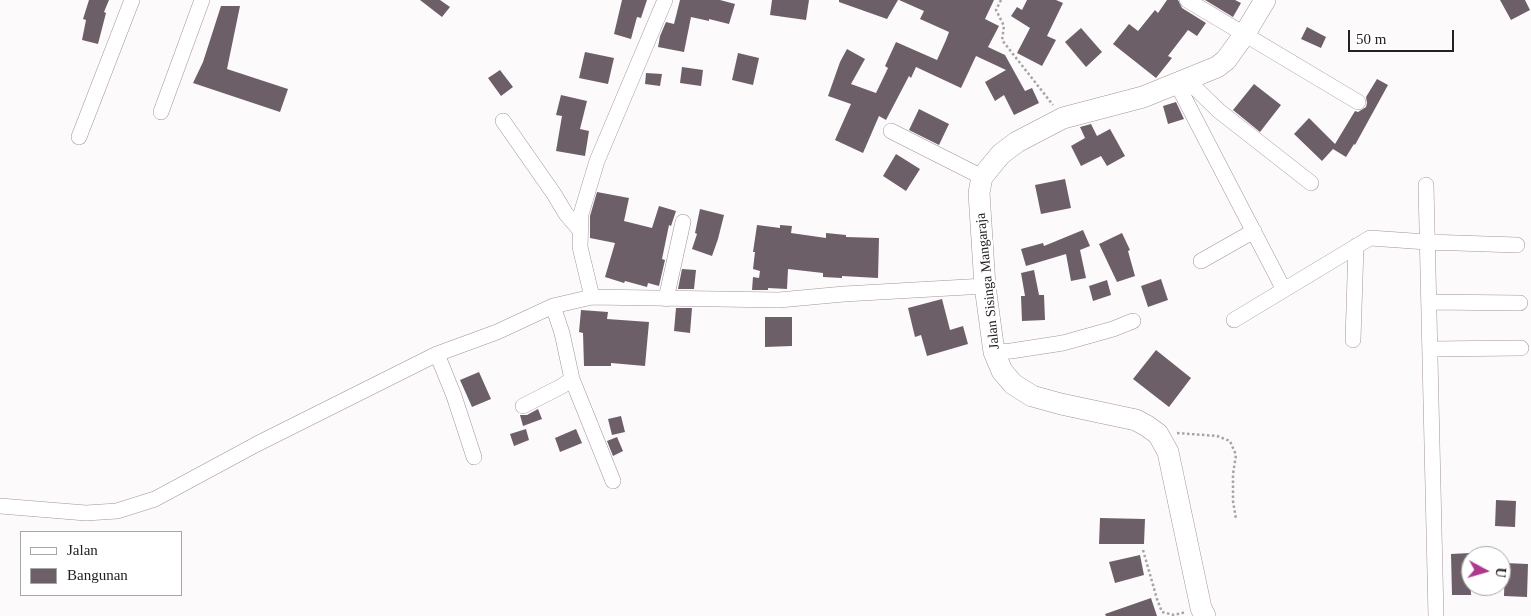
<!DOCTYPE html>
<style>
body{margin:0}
#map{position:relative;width:1531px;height:616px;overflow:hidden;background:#fdfafc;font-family:Georgia,serif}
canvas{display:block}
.legend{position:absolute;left:20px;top:531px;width:162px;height:65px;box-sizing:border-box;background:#fff;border:1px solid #a8a6a7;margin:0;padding:6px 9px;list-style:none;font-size:15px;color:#262023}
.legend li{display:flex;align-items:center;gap:10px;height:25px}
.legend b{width:25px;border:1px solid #a8a6a7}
.north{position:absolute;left:1461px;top:546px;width:50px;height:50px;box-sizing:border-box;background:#fff;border:1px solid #a8a6a7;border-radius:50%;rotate:96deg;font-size:14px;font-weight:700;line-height:20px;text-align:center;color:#262023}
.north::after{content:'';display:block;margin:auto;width:18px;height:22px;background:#af388f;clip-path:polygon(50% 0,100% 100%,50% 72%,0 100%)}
.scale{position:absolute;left:1348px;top:30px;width:106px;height:22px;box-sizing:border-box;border:2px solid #262023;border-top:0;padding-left:6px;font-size:15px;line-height:18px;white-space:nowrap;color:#262023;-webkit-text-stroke:4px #fff;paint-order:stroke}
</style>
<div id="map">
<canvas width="1531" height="616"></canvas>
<ul class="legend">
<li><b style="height:6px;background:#fff"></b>Jalan</li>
<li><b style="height:14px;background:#6d5f68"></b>Bangunan</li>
</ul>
<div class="north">U</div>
<div class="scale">50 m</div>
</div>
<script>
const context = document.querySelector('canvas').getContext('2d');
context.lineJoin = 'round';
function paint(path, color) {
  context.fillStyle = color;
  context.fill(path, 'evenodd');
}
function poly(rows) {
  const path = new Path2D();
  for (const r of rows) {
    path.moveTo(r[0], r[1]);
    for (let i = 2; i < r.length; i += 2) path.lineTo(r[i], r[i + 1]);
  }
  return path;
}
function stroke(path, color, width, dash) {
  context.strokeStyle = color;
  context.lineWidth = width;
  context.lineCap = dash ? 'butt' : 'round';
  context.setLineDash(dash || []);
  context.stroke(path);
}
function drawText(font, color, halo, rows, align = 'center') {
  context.font = font + ' Georgia,serif';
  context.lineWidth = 5;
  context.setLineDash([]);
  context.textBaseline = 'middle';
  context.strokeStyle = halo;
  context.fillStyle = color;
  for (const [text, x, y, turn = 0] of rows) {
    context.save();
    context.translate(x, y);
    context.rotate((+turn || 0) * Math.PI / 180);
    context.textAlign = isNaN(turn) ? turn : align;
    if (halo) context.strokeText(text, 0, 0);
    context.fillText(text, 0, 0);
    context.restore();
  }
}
const building = poly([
 [89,0,109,0,104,12,106,13,98,44,82,40,86,20,83,19],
 [420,0,440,0,450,7,442,17],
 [622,0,647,0,641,18,637,17,631,39,614,34],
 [680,0,720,0,735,4,729,24,709,19,709,21,691,17,684,52,658,47,660,36,666,22,674,24],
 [772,0,809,0,806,20,770,15],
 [839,0,898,0,887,19,839,2],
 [899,0,994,0,985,19,999,26,988,47,1005,55,1025,91,1032,88,1039,103,1014,115,1004,95,995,101,985,82,1006,70,976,56,961,88,916,67,911,78,909,76,886,120,879,116,863,153,835,140,851,104,828,96,840,62,847,49,865,59,851,84,876,93,888,68,885,66,896,42,937,60,946,40,949,32,920,19,924,11],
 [1027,0,1056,0,1063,3,1047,36,1056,40,1042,66,1017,53,1030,28,1011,16,1017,7,1022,10],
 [1167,0,1178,0,1182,8,1206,23,1197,36,1188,30,1168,56,1172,58,1156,78,1113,44,1129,24,1138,31,1155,10,1158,13],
 [1205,0,1235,0,1241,3,1233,17],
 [1500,0,1525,0,1530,10,1511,20],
 [221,6,240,6,227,69,288,89,280,112,193,83,203,62],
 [1307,27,1326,37,1321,48,1301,39],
 [1081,28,1102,52,1086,67,1065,42],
 [585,52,614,58,608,84,579,78],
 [738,53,759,58,753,85,732,80],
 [682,67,703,70,701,86,680,83],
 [500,70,513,87,501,96,488,78],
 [646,73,662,74,660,86,645,84],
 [1377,79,1388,85,1355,145,1354,144,1346,157,1333,149,1322,161,1294,134,1309,118,1335,144,1355,111,1358,112,1366,107,1367,103,1366,97],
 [1254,84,1281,105,1260,132,1233,110],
 [561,95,587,101,580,129,589,131,585,156,556,151,562,116,556,115],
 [1176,102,1184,119,1168,124,1163,106],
 [919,109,949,124,939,145,909,130],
 [1091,124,1097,136,1110,129,1125,156,1107,166,1101,156,1081,166,1071,146,1085,138,1080,127],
 [896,154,920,169,906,191,883,176],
 [1065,179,1071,208,1041,214,1035,185],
 [597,192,629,198,624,221,652,228,659,206,676,211,671,226,669,225,662,259,665,260,659,286,648,283,647,287,625,281,624,283,605,277,615,243,590,238,590,216],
 [700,209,724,215,718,239,712,256,692,249,697,234,695,233],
 [757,225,780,228,780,225,792,226,791,233,826,238,826,233,846,235,846,237,879,238,878,278,842,276,842,278,823,277,823,273,788,269,787,289,768,288,768,290,752,290,753,277,759,278,760,271,753,269,755,252,753,252],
 [1083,230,1090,246,1080,250,1086,278,1071,281,1066,254,1026,266,1021,249,1043,243,1044,246],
 [1122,233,1130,250,1128,251,1135,276,1117,282,1099,244],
 [682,269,696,270,694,289,678,289],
 [1034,270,1039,295,1044,295,1045,320,1022,321,1021,296,1025,296,1021,273],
 [1161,279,1168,300,1148,307,1141,286],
 [1107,280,1111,295,1093,301,1089,286],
 [942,299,950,330,963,326,968,344,927,356,921,335,915,337,908,308],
 [676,308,692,308,690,333,674,331],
 [581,310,608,312,607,319,649,322,645,366,611,363,611,366,584,366,583,333,579,332],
 [765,317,792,317,792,346,765,347],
 [1156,350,1191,378,1169,407,1133,379],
 [479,372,491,399,472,407,460,380],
 [538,409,542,419,523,426,520,415,527,415],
 [621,416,625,432,612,435,608,419],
 [526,429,529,440,514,446,510,434],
 [576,429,582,443,560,452,555,438],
 [617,437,623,451,613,456,607,441],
 [1496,500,1516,501,1515,527,1495,526],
 [1100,518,1145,519,1144,544,1099,544],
 [1470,553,1471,595,1452,595,1451,554],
 [1140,555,1144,575,1115,583,1109,562],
 [1505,563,1528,564,1527,597,1504,596],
 [1151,598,1157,616,1106,616,1105,614]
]);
const path = poly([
 [1001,0,996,10,1004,26,1002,40,1053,105],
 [1177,433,1217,436,1230,441,1236,455,1233,474,1233,501,1236,519],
 [1143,550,1157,599,1162,612,1174,615,1186,612]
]);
const street = poly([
 [665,0,597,161,581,214,580,247,592,297,779,300,844,294,985,286],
 [1187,0,1358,102],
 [1187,80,1219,111,1311,183],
 [1177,84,1284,290],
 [161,112,202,0],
 [503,121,554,194,566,214,579,229],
 [891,131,982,177],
 [79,137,132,0],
 [1426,185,1436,616],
 [1201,261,1254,231],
 [666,299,683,222],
 [1429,302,1520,303],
 [553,306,562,333,572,379,613,481],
 [1234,320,1370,238,1427,242,1517,245],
 [1353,340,1356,246],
 [1430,349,1521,348],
 [994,352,1011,351,1063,343,1113,329,1133,321],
 [523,406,562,386,572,379],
 [474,457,454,396,437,354,497,332,553,306,592,297],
 [0,506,86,513,117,511,155,499,257,444,437,354]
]);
const secondary = poly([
 [1205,616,1201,608,1168,452,1158,434,1147,426,1136,420,1061,404,1032,396,1013,384,1002,371,994,352,985,286,979,193,982,177,1001,154,1017,142,1063,118,1143,97,1217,67,1226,60,1244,35,1265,0]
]);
const streetNames = [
 ["Jalan Sisinga Mangaraja",988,281,-96]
];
paint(building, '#6d5f68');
stroke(street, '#a2949d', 16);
stroke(secondary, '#a2949d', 22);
stroke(path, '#a8a4a6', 2.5, [2.5, 2.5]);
stroke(street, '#fff', 15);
stroke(secondary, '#fff', 21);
drawText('14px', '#262023', '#fff', streetNames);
</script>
